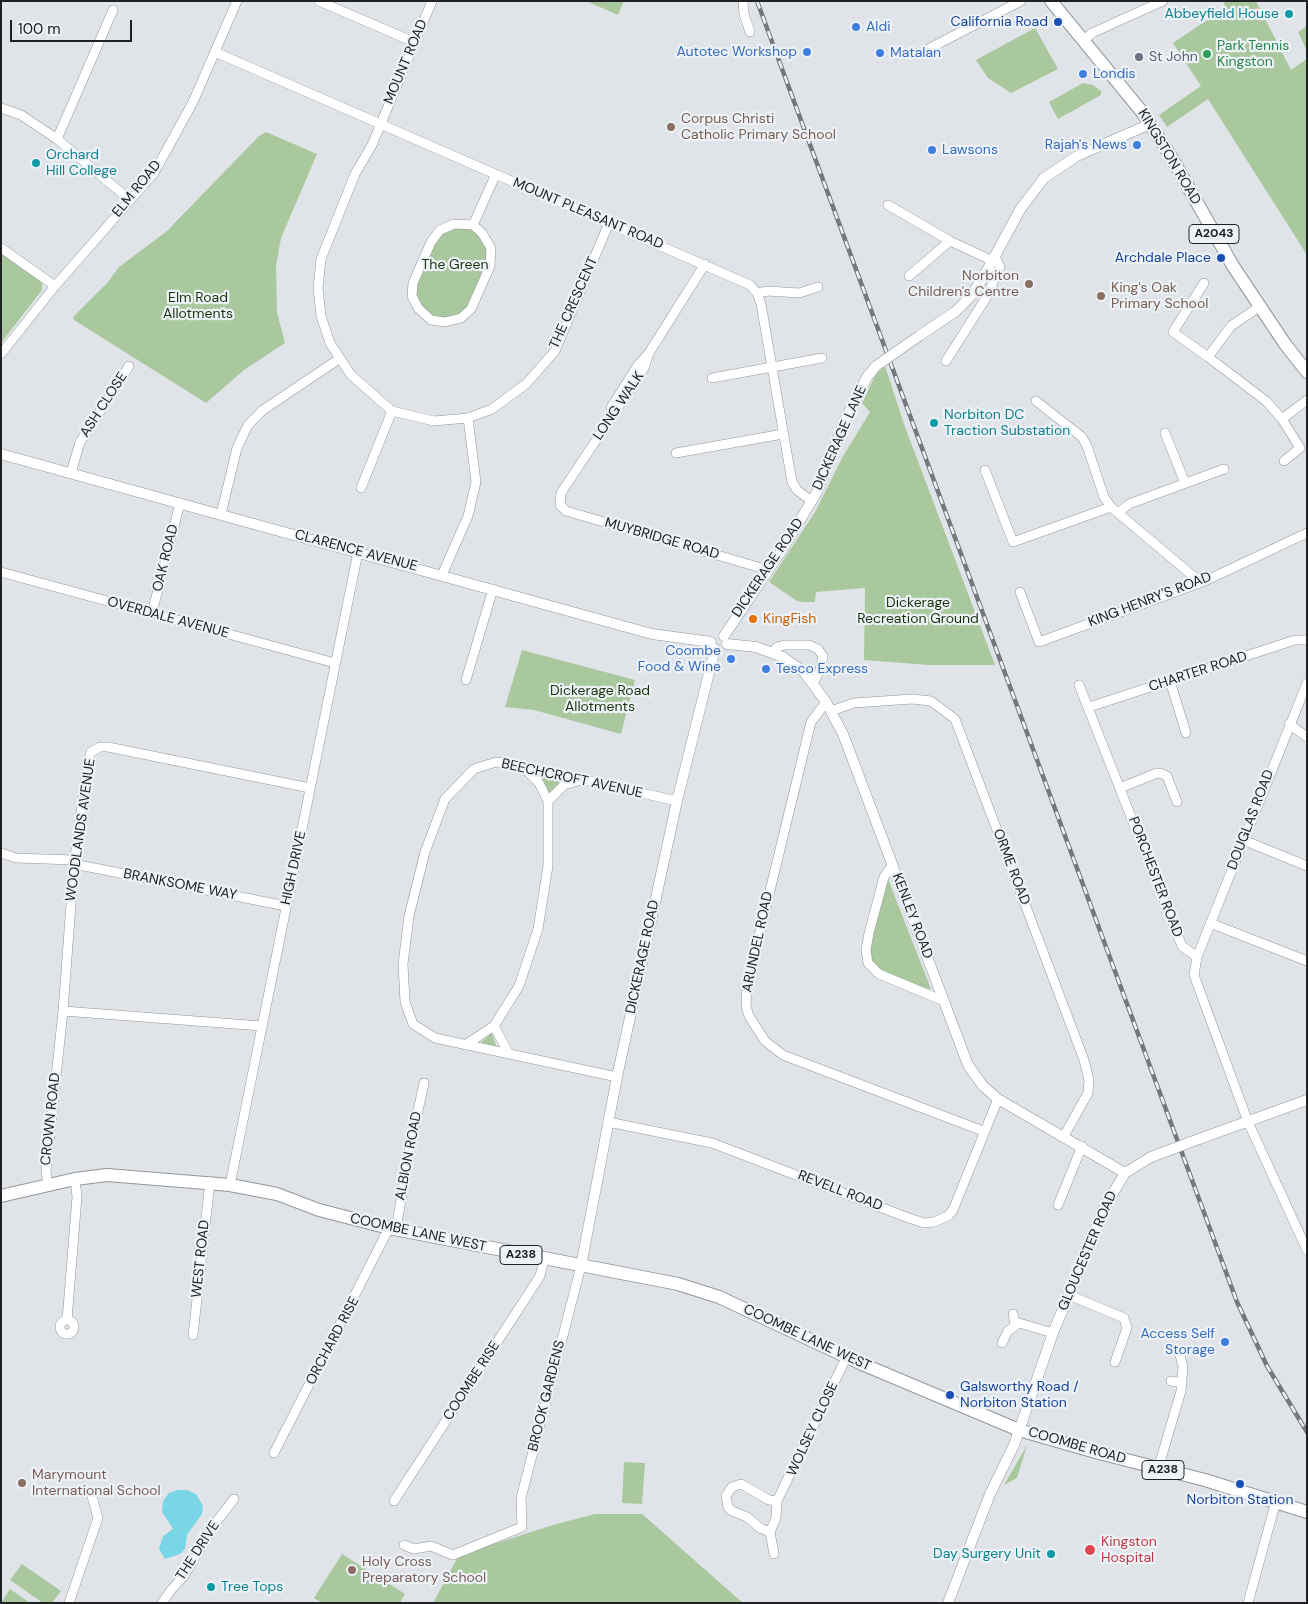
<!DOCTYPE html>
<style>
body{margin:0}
#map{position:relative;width:1308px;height:1604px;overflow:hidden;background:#e0e4e9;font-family:"DM Sans",sans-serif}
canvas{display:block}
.frame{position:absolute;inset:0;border:2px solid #202123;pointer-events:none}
.scale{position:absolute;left:10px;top:20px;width:122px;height:22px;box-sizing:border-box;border:2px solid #202123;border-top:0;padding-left:6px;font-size:15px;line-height:18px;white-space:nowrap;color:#202123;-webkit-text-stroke:4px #edf2f7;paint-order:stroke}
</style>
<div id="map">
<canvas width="1308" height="1604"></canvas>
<div class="frame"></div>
<div class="scale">100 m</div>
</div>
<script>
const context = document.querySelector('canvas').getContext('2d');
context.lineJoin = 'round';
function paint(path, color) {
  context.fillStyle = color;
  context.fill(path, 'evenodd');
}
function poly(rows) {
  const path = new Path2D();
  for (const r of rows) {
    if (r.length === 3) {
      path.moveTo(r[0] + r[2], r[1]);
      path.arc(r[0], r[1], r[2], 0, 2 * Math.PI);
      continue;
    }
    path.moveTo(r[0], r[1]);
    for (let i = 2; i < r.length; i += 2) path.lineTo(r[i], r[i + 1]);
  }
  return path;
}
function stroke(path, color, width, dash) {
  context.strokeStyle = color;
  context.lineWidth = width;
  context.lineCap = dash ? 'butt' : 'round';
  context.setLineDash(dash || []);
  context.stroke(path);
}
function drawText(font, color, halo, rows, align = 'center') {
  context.font = font + ' "DM Sans",sans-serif';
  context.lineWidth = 4.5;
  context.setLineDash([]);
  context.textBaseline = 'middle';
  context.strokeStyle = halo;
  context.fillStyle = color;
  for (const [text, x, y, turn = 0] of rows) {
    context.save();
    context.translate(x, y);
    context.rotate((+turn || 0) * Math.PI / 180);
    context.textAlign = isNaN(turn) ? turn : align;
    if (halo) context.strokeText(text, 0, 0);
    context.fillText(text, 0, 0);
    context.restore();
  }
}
const green = poly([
 [586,1,624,1,618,15],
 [1224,1,1256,1,1291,70,1307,59,1307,255,1208,99,1167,127,1159,115,1201,86,1173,43,1210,18,1225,12],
 [1307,26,1307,51,1298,32],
 [1035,28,1058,69,1011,93,988,78,976,60],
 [1083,83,1093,85,1101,91,1101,95,1058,119,1049,102],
 [266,132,317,154,281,238,276,266,277,312,285,343,244,370,206,403,74,320,73,317,108,282,119,267,167,231,259,136],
 [473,225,491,248,490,266,461,318,431,320,418,308,413,283,440,230],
 [1,251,42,283,42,290,1,343],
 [885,366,905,427,995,665,929,665,864,660,865,588,816,592,815,602,804,602,797,601,769,582,815,512,842,458,870,412,862,403,876,374],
 [522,650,635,680,621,734,534,710,505,707],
 [538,775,563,780,549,795],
 [888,879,931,989,918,987,879,971,870,961,869,947,872,933],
 [492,1033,497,1048,479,1044],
 [1027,1445,1017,1478,1004,1485],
 [624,1462,645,1463,642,1504,622,1503],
 [595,1514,642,1514,743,1603,433,1603,459,1555,553,1525],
 [342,1554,405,1594,400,1603,322,1603,314,1598],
 [22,1564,61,1591,52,1603,43,1603,10,1580],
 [10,1589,30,1603,1,1603]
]);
const water = poly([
 [178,1490,187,1490,196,1494,203,1506,202,1514,187,1535,185,1549,180,1554,165,1559,159,1549,163,1536,173,1529,162,1512,163,1501,169,1493]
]);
const minor = poly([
 [319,1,414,42],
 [432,1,372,145,355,174,321,259,318,288,321,316,330,343,351,375,392,411,434,421,468,418,492,409,526,384,555,351,609,223],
 [743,1,744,14,750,32],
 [1084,40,1092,33,1163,1],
 [930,48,1021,1],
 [215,52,750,285,757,293,761,304,792,482,797,490,810,500],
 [1,108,21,115,57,139,130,200],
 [57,139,113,10],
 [888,205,950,241,993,261],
 [473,225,454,224,440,230,431,242,413,283,412,296,418,308,431,320,445,322,461,318,471,309,490,266,491,248,482,233,473,225,496,174],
 [1,248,55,286],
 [909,276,950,241],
 [1204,283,1173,332,1208,357],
 [757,293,768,291,799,293,818,287],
 [1259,307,1231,326,1208,357,1266,401,1282,419,1300,448,1284,461],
 [649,353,644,368,561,493,560,505,566,511,758,567,766,572],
 [1,354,55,286,154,173,193,102,237,1],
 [946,361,986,298,1000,267,995,256],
 [712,378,822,358],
 [1036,401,1082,437,1087,446,1104,497,1111,507,1193,576,1205,581],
 [611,408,638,365,649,353,705,264],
 [1282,419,1307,400],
 [1165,433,1185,483],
 [676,453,783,434],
 [985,470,1013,542,1111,507],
 [71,473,80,442,129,366],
 [361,488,392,411],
 [1118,513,1129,504,1224,469],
 [221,514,237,448,248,425,263,410,339,359],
 [1,572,335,663],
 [442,575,468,516,476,482,468,418],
 [1020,592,1039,642,1205,581,1307,533],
 [152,613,180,503],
 [773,652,777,647,785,645,809,645,818,649,823,656,820,671,813,683],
 [466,680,493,589],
 [1170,681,1186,733],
 [1307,683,1197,957,1194,975,1248,1122,1307,1250],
 [1079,685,1182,946,1197,957],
 [826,702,811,722,747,985,746,1006,749,1016,765,1041,783,1055,983,1131],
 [1089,707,1295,640,1307,640],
 [831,711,854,703,912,699,931,701,955,719,1084,1060,1089,1080,1088,1093,1064,1136],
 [1289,724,1307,737],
 [1120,788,1157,773,1163,774,1167,776,1177,802],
 [548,801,564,785,581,780],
 [1243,840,1307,866],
 [1,853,16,858,74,860],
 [74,864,286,906],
 [892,866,884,877,869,933,866,950,868,963,879,974,944,1001],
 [1210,923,1307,961],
 [63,1011,262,1026],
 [465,1045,494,1026],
 [508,1052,494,1026,519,986,538,929,548,866,548,801,539,783,524,768],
 [617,1077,435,1038,413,1024,405,1002,403,964,409,916,425,852,445,799,474,769,496,762,515,764,677,801],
 [608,1122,712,1143,906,1217,924,1223,934,1222,948,1216,953,1210,998,1099],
 [48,1185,46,1171,63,1011,74,864,88,761,91,752,100,747,108,747,310,788],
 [230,1185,358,552],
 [1058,1205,1082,1146],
 [396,1229,410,1147,424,1083],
 [1069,1295,1124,1318,1127,1328,1115,1362],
 [1013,1314,1015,1324],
 [67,1327,7],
 [67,1320,77,1197,75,1179],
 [193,1335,210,1182],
 [1002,1343,1008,1331,1019,1323,1053,1333],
 [1171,1381,1182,1383],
 [274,1453,389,1228],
 [1158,1469,1181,1391,1183,1367,1180,1355],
 [394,1501,540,1276,544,1259],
 [770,1532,760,1528,747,1517,732,1511,728,1507,726,1496,732,1487,741,1484,769,1500,777,1501],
 [404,1545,414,1549,431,1546,453,1555,522,1527,521,1498,581,1266],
 [774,1554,770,1532,776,1518,777,1501,847,1356],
 [69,1603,98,1518,91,1493],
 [162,1603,171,1590,184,1576,214,1525,234,1499],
 [1248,1603,1276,1501]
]);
const tertiary = poly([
 [919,336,956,311,971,296,984,276,1021,208,1044,178,1077,156,1150,124],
 [1,454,652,634,711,642],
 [724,636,782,550,817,492,844,422,867,377,876,366],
 [727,644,756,647,783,657,804,672,826,702,843,734,968,1065,983,1086,998,1099,1125,1173],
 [1199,1139,1307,1100],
 [581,1266,617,1077,677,801,715,649],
 [948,1603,990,1494,1014,1445,1053,1333,1104,1208,1125,1173,1151,1157,1167,1151]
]);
const primary = poly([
 [1051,1,1142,112,1170,155,1233,266,1285,344,1307,372],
 [1,1196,75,1179,107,1175,230,1185,277,1194,319,1210,389,1228,678,1284,719,1297,862,1364,1019,1430,1099,1453,1205,1480,1307,1512]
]);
const rail = poly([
 [757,1,1237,1302,1267,1366,1307,1432]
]);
const tertiaryBridge = poly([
 [876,366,919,336],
 [1167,1151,1199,1139]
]);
const markers = [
 [1289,14,5,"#0f9aa8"],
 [1058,22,5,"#1a4fb4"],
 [856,27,5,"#3f7fe0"],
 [807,52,5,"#3f7fe0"],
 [880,53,5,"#3f7fe0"],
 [1207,54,5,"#2e9e5b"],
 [1139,57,5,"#6b7280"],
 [1083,74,5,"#3f7fe0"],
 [671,127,5,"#8d6e63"],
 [1137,145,5,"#3f7fe0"],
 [932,150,5,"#3f7fe0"],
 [36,163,5,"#0f9aa8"],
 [1221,258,5,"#1a4fb4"],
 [1029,284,5,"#8d6e63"],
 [1101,296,5,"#8d6e63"],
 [934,423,5,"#0f9aa8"],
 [753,619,5,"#e8710a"],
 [731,659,5,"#3f7fe0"],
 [766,669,5,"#3f7fe0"],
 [1225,1342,5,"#3f7fe0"],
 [950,1395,5,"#1a4fb4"],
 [22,1483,5,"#8d6e63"],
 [1240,1484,5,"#1a4fb4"],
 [1090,1550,6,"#e0444e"],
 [1051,1554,5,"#0f9aa8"],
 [352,1570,5,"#8d6e63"],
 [211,1587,5,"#0f9aa8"]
];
const shields = [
 [1214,234,50],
 [521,1255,42],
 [1163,1470,42]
];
const shieldNames = [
 ["A2043",1214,234],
 ["A238",521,1255],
 ["A238",1163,1470]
];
const cultureNames = [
 ["Abbeyfield House",1279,14,"right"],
 ["Orchard",46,155],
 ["Hill College",46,171],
 ["Norbiton DC",944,415],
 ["Traction Substation",944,431],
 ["Day Surgery Unit",1041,1554,"right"],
 ["Tree Tops",221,1587]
];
const transitNames = [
 ["California Road",1048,22],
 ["Archdale Place",1211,258],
 ["Galsworthy Road /",960,1387,"left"],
 ["Norbiton Station",960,1403,"left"],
 ["Norbiton Station",1240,1500,"center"]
];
const shopNames = [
 ["Aldi",866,27],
 ["Autotec Workshop",797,52,"right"],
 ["Matalan",890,53],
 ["Londis",1093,74],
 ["Rajah's News",1127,145,"right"],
 ["Lawsons",942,150],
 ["Coombe",721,651,"right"],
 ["Food & Wine",721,667,"right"],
 ["Tesco Express",776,669],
 ["Access Self",1215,1334,"right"],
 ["Storage",1215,1350,"right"]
];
const leisureNames = [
 ["Park Tennis",1217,46],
 ["Kingston",1217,62]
];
const worshipNames = [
 ["St John",1149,57]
];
const streetNames = [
 ["MOUNT ROAD",406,62,-67],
 ["KINGSTON ROAD",1169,157,59],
 ["ELM ROAD",137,189,-51],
 ["MOUNT PLEASANT ROAD",588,214,23],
 ["THE CRESCENT",574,303,-66],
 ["ASH CLOSE",104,405,-57],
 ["LONG WALK",619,406,-56],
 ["DICKERAGE LANE",840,438,-66],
 ["MUYBRIDGE ROAD",662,539,16],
 ["CLARENCE AVENUE",356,551,15],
 ["OAK ROAD",166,558,-76],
 ["DICKERAGE ROAD",768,568,-56],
 ["KING HENRY'S ROAD",1150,600,-21],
 ["OVERDALE AVENUE",168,618,15],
 ["CHARTER ROAD",1198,672,-18],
 ["BEECHCROFT AVENUE",572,779,12],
 ["DOUGLAS ROAD",1251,820,-69],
 ["WOODLANDS AVENUE",81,830,-82],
 ["ORME ROAD",1011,867,69],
 ["HIGH DRIVE",294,868,-78],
 ["PORCHESTER ROAD",1155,877,69],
 ["BRANKSOME WAY",180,885,11],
 ["KENLEY ROAD",912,916,69],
 ["ARUNDEL ROAD",758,942,-78],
 ["DICKERAGE ROAD",643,957,-78],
 ["CROWN ROAD",51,1119,-84],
 ["ALBION ROAD",409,1156,-79],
 ["REVELL ROAD",840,1191,21],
 ["COOMBE LANE WEST",418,1233,12],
 ["GLOUCESTER ROAD",1088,1251,-67],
 ["WEST ROAD",201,1259,-84],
 ["COOMBE LANE WEST",807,1338,25],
 ["ORCHARD RISE",333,1341,-62],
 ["COOMBE RISE",472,1381,-57],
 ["BROOK GARDENS",547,1396,-76],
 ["WOLSEY CLOSE",813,1429,-65],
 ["COOMBE ROAD",1077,1446,16],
 ["THE DRIVE",198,1551,-57]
];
const educationNames = [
 ["Corpus Christi",681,119],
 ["Catholic Primary School",681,135],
 ["Norbiton",1019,276,"right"],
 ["Children's Centre",1019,292,"right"],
 ["King's Oak",1111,288],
 ["Primary School",1111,304],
 ["Marymount",32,1475],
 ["International School",32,1491],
 ["Holy Cross",362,1562],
 ["Preparatory School",362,1578]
];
const parkNames = [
 ["The Green",455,265],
 ["Elm Road",198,298],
 ["Allotments",198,314],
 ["Dickerage",918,603],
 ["Recreation Ground",918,619],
 ["Dickerage Road",600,691],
 ["Allotments",600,707]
];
const foodNames = [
 ["KingFish",763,619]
];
const healthNames = [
 ["Kingston",1101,1542],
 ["Hospital",1101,1558]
];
paint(green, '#a9c89e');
paint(water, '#79d6e6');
stroke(minor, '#91969a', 10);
stroke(tertiary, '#91969a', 11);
stroke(primary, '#91969a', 14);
stroke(minor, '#fff', 9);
stroke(tertiary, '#fff', 10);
stroke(primary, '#fff', 12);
stroke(rail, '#75777b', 4.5);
stroke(rail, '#edf2f7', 2.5, [8]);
stroke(tertiaryBridge, '#91969a', 11, []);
stroke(tertiaryBridge, '#fff', 10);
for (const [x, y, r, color] of markers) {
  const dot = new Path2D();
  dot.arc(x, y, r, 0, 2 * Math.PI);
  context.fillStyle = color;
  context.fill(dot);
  stroke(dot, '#edf2f7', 2);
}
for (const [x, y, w] of shields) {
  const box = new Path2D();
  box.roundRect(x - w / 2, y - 9.5, w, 19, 4);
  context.fillStyle = '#edf2f7';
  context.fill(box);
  stroke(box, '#202123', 1);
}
drawText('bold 12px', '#202123', null, shieldNames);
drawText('14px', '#0d838f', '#edf2f7', cultureNames, 'left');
drawText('14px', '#164399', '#edf2f7', transitNames, 'right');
drawText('14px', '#366cbe', '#edf2f7', shopNames, 'left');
drawText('14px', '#27864d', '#edf2f7', leisureNames, 'left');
drawText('14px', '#5b616d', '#edf2f7', worshipNames, 'left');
drawText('14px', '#202123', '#edf2f7', streetNames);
drawText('14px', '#785e54', '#edf2f7', educationNames, 'left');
drawText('14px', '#17330a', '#edf2f7', parkNames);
drawText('14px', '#c56008', '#edf2f7', foodNames, 'left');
drawText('14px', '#be3a42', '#edf2f7', healthNames, 'left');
</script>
